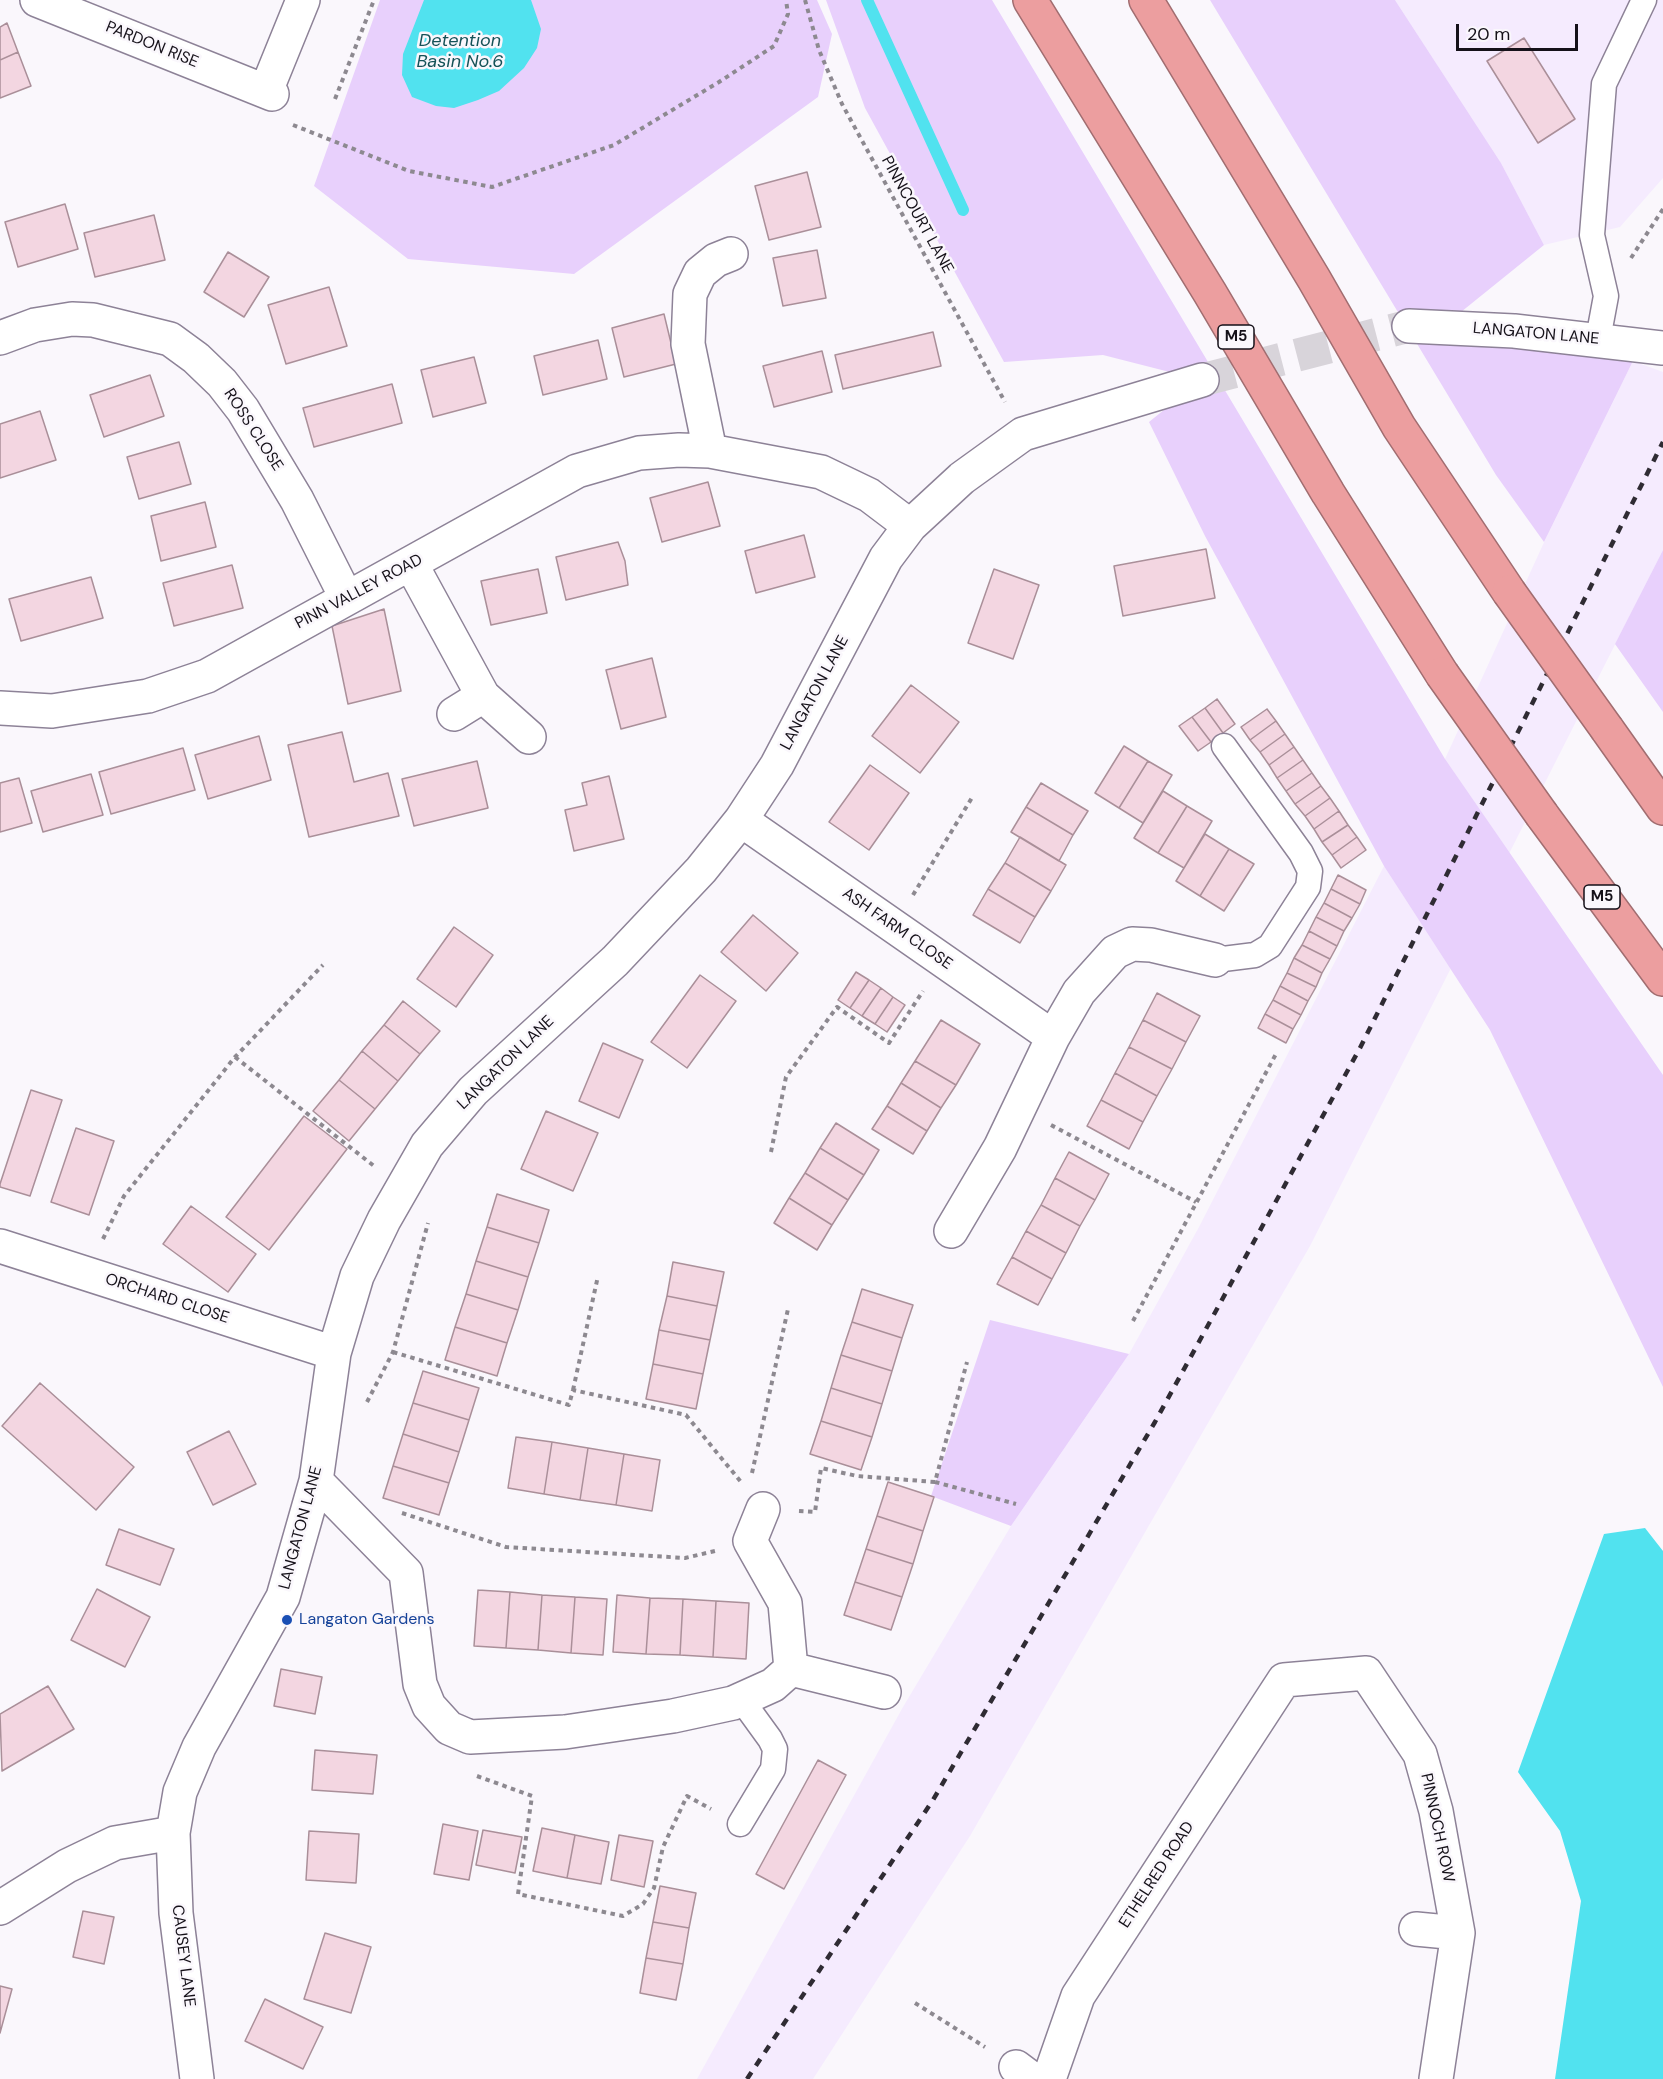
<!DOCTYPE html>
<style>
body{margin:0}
#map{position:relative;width:1663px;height:2079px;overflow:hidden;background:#faf7fc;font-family:"DM Sans",sans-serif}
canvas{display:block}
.scale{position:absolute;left:1456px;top:24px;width:122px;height:27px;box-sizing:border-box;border:3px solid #151119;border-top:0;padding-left:8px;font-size:18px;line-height:21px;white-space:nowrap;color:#151119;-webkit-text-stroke:4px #faf7fc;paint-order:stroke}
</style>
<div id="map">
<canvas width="1663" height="2079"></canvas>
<div class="scale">20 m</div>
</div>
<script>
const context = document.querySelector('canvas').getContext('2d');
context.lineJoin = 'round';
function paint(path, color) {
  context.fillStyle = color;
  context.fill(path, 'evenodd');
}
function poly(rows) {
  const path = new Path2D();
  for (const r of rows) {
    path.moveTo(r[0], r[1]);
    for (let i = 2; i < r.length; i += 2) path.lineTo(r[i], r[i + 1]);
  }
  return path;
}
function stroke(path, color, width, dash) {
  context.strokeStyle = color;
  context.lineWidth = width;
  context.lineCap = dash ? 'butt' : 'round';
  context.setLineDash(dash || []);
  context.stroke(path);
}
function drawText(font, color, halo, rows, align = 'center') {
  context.font = font + ' "DM Sans",sans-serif';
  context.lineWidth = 5;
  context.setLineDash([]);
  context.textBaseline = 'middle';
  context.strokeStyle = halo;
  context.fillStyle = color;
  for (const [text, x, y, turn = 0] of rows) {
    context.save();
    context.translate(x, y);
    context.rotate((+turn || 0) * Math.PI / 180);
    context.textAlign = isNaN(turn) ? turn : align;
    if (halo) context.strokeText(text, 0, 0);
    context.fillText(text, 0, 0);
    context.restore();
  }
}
const built = poly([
 [1395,0,1663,0,1663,178,1620,227,1544,245,1501,163],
 [1633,361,1663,372,1663,550,1310,1246,970,1836,813,2079,697,2079,903,1707,1011,1526,1129,1354,1199,1227,1384,866,1445,759,1546,538]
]);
const green = poly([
 [380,0,817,0,832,34,818,97,574,274,408,259,314,186],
 [826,0,992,0,1445,759,1663,1075,1663,1387,1490,1030,1384,866,1205,536,1149,422,1201,380,1103,355,1004,362,865,108],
 [1210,0,1395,0,1501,163,1544,245,1461,312,1411,325,1552,341,1633,361,1544,542,1496,475],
 [1663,550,1663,712,1615,644],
 [990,1320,1129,1354,1011,1526,931,1496]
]);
const water = poly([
 [424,0,531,0,541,29,537,48,524,68,499,91,478,100,454,108,436,106,412,97,402,75,403,54],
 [1645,1528,1663,1551,1663,2079,1555,2079,1581,1901,1560,1831,1518,1772,1604,1534]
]);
const stream = poly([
 [867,0,963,210]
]);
const building = poly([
 [7,23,18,52,0,60,0,27,7,23],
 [1524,38,1575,119,1538,143,1487,61,1524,38],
 [18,52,31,86,0,98,0,60,18,52],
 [807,172,821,227,769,240,755,186,807,172],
 [65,204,78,249,18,267,5,222,65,204],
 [154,215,165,260,95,277,84,233,154,215],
 [817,250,826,298,783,306,773,258,817,250],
 [228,252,269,277,244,317,204,292,228,252],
 [329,287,347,346,286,364,268,305,329,287],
 [664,314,676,364,624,377,612,328,664,314],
 [933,332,941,366,843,389,835,355,933,332],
 [598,340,607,379,543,395,534,356,598,340],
 [822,351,832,392,774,407,763,366,822,351],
 [474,357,486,403,433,417,421,370,474,357],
 [150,375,164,416,104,437,90,395,150,375],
 [392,384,402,423,314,447,303,408,392,384],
 [40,411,56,460,0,478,0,424,40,411],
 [179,442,191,484,139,499,127,457,179,442],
 [708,482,720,526,662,542,650,498,708,482],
 [205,502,216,547,161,561,151,516,205,502],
 [804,535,815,577,756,593,745,551,804,535],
 [618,542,625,561,628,585,566,600,556,557,618,542],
 [1206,549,1215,598,1123,616,1114,566,1206,549],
 [232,565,243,608,174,626,163,583,232,565],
 [538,569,547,613,491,625,481,581,538,569],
 [994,569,1039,585,1013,659,968,643,994,569],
 [91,577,103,618,21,641,9,599,91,577],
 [384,609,401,691,348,704,332,626,384,609],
 [652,658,666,717,621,729,606,670,652,658],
 [911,685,959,722,920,773,872,736,911,685],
 [1217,699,1235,724,1223,733,1205,708,1217,699],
 [1205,708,1223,733,1211,742,1192,717,1205,708],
 [1267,709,1276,721,1250,740,1241,727,1267,709],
 [1192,717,1211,742,1198,751,1179,726,1192,717],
 [1276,721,1285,734,1260,752,1250,740,1276,721],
 [342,732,354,782,388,773,399,816,309,837,288,745,342,732],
 [1285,734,1294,747,1269,765,1260,752,1285,734],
 [259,736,271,780,208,799,195,755,259,736],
 [1124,746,1148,761,1119,808,1095,793,1124,746],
 [1294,747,1303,760,1277,778,1269,765,1294,747],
 [183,748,195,790,111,814,99,772,183,748],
 [1303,760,1312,773,1286,791,1277,778,1303,760],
 [477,761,488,808,414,826,402,779,477,761],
 [1148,761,1172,775,1143,823,1119,808,1148,761],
 [870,765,909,793,869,850,829,822,870,765],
 [1312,773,1321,786,1295,804,1286,791,1312,773],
 [91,774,103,815,43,832,31,791,91,774],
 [609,776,624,839,574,851,565,810,587,805,582,783,609,776],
 [19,778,32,823,0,832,0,783,19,778],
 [1041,783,1088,811,1073,835,1026,807,1041,783],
 [1321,786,1330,798,1305,816,1295,804,1321,786],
 [1163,791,1187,806,1158,853,1134,838,1163,791],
 [1330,798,1339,811,1314,829,1305,816,1330,798],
 [1187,806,1212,821,1184,868,1158,853,1187,806],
 [1026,807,1073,835,1059,861,1011,832,1026,807],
 [1339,811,1348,825,1322,842,1314,829,1339,811],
 [1348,825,1357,837,1332,855,1322,842,1348,825],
 [1205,834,1229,849,1200,896,1176,881,1205,834],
 [1020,837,1066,865,1051,891,1005,863,1020,837],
 [1357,837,1366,850,1341,868,1332,855,1357,837],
 [1229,849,1254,864,1224,911,1200,896,1229,849],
 [1005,863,1051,891,1035,917,988,889,1005,863],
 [1338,875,1366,890,1360,904,1331,889,1338,875],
 [988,889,1035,917,1020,943,973,915,988,889],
 [1331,889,1360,904,1352,918,1324,903,1331,889],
 [1324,903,1352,918,1344,931,1316,917,1324,903],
 [753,915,798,953,766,991,721,952,753,915],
 [1316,917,1344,931,1337,946,1309,931,1316,917],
 [454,927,493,955,456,1007,417,979,454,927],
 [1309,931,1337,946,1330,959,1302,945,1309,931],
 [1302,945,1330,959,1322,973,1294,958,1302,945],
 [1294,958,1322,973,1316,987,1287,973,1294,958],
 [856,972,869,980,850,1008,838,1000,856,972],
 [1287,973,1316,987,1308,1001,1280,986,1287,973],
 [700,975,736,1001,687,1068,651,1042,700,975],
 [869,980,881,988,862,1016,850,1008,869,980],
 [1280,986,1308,1001,1301,1015,1273,1000,1280,986],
 [881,988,893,997,875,1024,862,1016,881,988],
 [1157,993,1200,1016,1186,1042,1143,1020,1157,993],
 [893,997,905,1005,887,1032,875,1024,893,997],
 [1273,1000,1301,1015,1293,1029,1265,1014,1273,1000],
 [403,1001,440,1031,420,1054,384,1025,403,1001],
 [1265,1014,1293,1029,1286,1043,1258,1028,1265,1014],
 [941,1020,980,1044,956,1085,915,1061,941,1020],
 [1143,1020,1186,1042,1172,1069,1129,1047,1143,1020],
 [384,1025,420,1054,398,1081,362,1051,384,1025],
 [603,1043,643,1060,619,1118,579,1101,603,1043],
 [1129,1047,1172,1069,1157,1096,1115,1073,1129,1047],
 [362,1051,398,1081,375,1109,339,1080,362,1051],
 [915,1061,956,1085,941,1108,901,1083,915,1061],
 [1115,1073,1157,1096,1143,1122,1101,1100,1115,1073],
 [339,1080,375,1109,349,1141,313,1111,339,1080],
 [901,1083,941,1108,927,1131,887,1106,901,1083],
 [31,1090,62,1100,30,1196,0,1187,0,1184,31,1090],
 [1101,1100,1143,1122,1129,1149,1087,1126,1101,1100],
 [887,1106,927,1131,913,1154,872,1129,887,1106],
 [546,1111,598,1133,573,1191,521,1169,546,1111],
 [304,1116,347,1149,269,1250,226,1217,304,1116],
 [836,1123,879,1150,864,1175,820,1148,836,1123],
 [76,1128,114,1141,89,1215,51,1202,76,1128],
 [820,1148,864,1175,848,1200,805,1173,820,1148],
 [1069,1152,1109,1174,1095,1200,1055,1178,1069,1152],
 [805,1173,848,1200,832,1225,789,1198,805,1173],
 [1055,1178,1095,1200,1080,1226,1041,1205,1055,1178],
 [497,1194,549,1210,539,1243,487,1227,497,1194],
 [789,1198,832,1225,817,1250,774,1223,789,1198],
 [1041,1205,1080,1226,1066,1253,1026,1231,1041,1205],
 [191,1206,256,1254,228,1292,163,1244,191,1206],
 [487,1227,539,1243,528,1277,476,1261,487,1227],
 [1026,1231,1066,1253,1052,1279,1012,1257,1026,1231],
 [1012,1257,1052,1279,1038,1305,997,1284,1012,1257],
 [476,1261,528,1277,518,1310,466,1294,476,1261],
 [673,1262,724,1272,717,1306,667,1296,673,1262],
 [862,1289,913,1305,902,1338,852,1322,862,1289],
 [466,1294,518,1310,507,1343,455,1327,466,1294],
 [667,1296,717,1306,710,1340,659,1330,667,1296],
 [852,1322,902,1338,892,1371,841,1355,852,1322],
 [455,1327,507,1343,497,1376,445,1360,455,1327],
 [659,1330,710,1340,703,1374,653,1364,659,1330],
 [841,1355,892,1371,882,1404,831,1388,841,1355],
 [653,1364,703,1374,696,1409,646,1399,653,1364],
 [423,1371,479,1388,469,1420,413,1403,423,1371],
 [40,1383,134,1467,96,1510,2,1426,40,1383],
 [831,1388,882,1404,872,1437,821,1421,831,1388],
 [413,1403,469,1420,459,1452,403,1434,413,1403],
 [821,1421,872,1437,861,1470,810,1454,821,1421],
 [229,1431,256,1484,213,1505,187,1452,229,1431],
 [403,1434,459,1452,449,1483,393,1466,403,1434],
 [516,1437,552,1442,544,1494,508,1488,516,1437],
 [552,1442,588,1448,580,1500,544,1494,552,1442],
 [588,1448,624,1454,616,1505,580,1500,588,1448],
 [624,1454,660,1460,652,1511,616,1505,624,1454],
 [393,1466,449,1483,439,1515,383,1498,393,1466],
 [888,1482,934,1497,923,1531,877,1516,888,1482],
 [877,1516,923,1531,913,1564,866,1549,877,1516],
 [119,1529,174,1549,160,1585,106,1565,119,1529],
 [866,1549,913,1564,902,1597,855,1582,866,1549],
 [855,1582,902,1597,891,1630,844,1615,855,1582],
 [97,1589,150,1617,125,1667,71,1640,97,1589],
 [478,1590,510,1592,506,1648,474,1646,478,1590],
 [510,1592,542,1595,538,1650,506,1648,510,1592],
 [542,1595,575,1597,571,1653,538,1650,542,1595],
 [617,1595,650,1598,646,1654,613,1652,617,1595],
 [575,1597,607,1599,603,1655,571,1653,575,1597],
 [650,1598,683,1599,680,1655,646,1654,650,1598],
 [683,1599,716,1601,713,1657,680,1655,683,1599],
 [716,1601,749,1603,746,1659,713,1657,716,1601],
 [281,1669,322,1677,315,1714,274,1706,281,1669],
 [48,1686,74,1729,2,1771,0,1714,48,1686],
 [315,1750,377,1755,373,1794,312,1790,315,1750],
 [818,1760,846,1775,784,1889,756,1874,818,1760],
 [443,1824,478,1831,469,1880,434,1874,443,1824],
 [542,1828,575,1835,567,1878,533,1871,542,1828],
 [483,1830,522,1837,515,1873,476,1865,483,1830],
 [309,1831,359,1834,356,1883,306,1880,309,1831],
 [575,1835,609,1842,601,1884,567,1878,575,1835],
 [619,1835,653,1841,644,1887,611,1880,619,1835],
 [660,1886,696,1893,689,1928,653,1922,660,1886],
 [83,1911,114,1917,104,1964,73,1957,83,1911],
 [653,1922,689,1928,683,1964,646,1958,653,1922],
 [325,1933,371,1947,351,2013,304,1999,325,1933],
 [646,1958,683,1964,676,2000,640,1993,646,1958],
 [0,1986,12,1989,0,2033,0,1986],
 [265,1999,323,2027,303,2069,245,2041,265,1999]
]);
const minorTunnel = poly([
 [1202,380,1409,326]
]);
const path = poly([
 [805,0,819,50,842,104,1005,402],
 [335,99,374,0],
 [293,125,409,171,492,187,614,145,719,82,774,46,788,14,786,0],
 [1631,258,1663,209],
 [913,895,973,796],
 [235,1057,374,1166],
 [1051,1125,1196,1202],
 [771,1152,786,1077,837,1007,889,1043,923,991],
 [103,1239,124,1196,235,1057,323,965],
 [1133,1321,1277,1052],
 [393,1352,569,1405,573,1390,686,1415,741,1482],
 [573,1390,598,1276],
 [367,1402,393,1352,428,1223],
 [752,1473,788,1309],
 [935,1482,1016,1504],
 [799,1511,815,1512,821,1468,857,1476,935,1482,967,1362],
 [402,1513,506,1547,685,1558,715,1551],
 [477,1776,532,1796,518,1894,623,1916,643,1904,654,1888,663,1847,687,1796,711,1809],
 [915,2003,985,2047]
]);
const service = poly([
 [1598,339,1606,296,1592,235,1604,84,1644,0],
 [1215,960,1255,955,1270,946,1308,887,1310,871,1301,853,1224,746],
 [740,1824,773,1769,775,1749,770,1739,741,1699]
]);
const minor = poly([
 [37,0,272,94],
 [266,91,303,0],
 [1409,326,1514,331,1663,348],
 [0,338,35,325,72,319,93,320,170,339,196,358,222,383,243,410,297,500,346,597],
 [710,451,688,344,690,294,700,273,716,260,731,254],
 [411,564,483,696,454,714],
 [483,696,529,737],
 [0,708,52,711,148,696,207,676,577,471,639,453,679,450,710,451,821,472,869,495,910,526],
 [741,820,1053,1037],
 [951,1231,1000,1148,1053,1037,1079,992,1115,952,1132,944,1151,945,1215,960],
 [0,1246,334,1353],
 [316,1481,406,1573,420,1684,429,1706,449,1728,470,1737,565,1732,673,1716,733,1703,773,1685,791,1669,785,1603,750,1541,763,1509],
 [791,1669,884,1692],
 [0,1908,67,1866,115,1843,173,1833],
 [1416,1929,1458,1933],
 [1016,2067,1032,2079],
 [197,2079,176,1913,173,1833,180,1792,199,1747,283,1597,316,1481,334,1353,357,1276,384,1220,427,1145,473,1091,615,961,701,870,741,820,777,765,886,558,910,526,962,478,1023,434,1202,380],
 [1049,2079,1078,1996,1284,1680,1366,1673,1420,1754,1436,1811,1458,1933,1436,2079]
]);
const motorway = poly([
 [1030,0,1210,293,1328,493,1442,674],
 [1146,0,1314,279,1399,427,1509,592],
 [1607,729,1663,808],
 [1542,815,1663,979]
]);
const rail = poly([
 [747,2079,933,1800,1155,1422,1360,1048,1663,442]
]);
const motorwayBridge = poly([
 [1509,592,1607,729],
 [1442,674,1542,815]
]);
const markers = [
 [287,1620,6,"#1a4fb4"]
];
const shields = [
 [1236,337,36],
 [1602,897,36]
];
const shieldNames = [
 ["M5",1236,337],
 ["M5",1602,897]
];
const streetNames = [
 ["PARDON RISE",152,45,22],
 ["PINNCOURT LANE",917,215,61],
 ["LANGATON LANE",1536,334,5],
 ["ROSS CLOSE",253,430,57],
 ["PINN VALLEY ROAD",359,592,-28],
 ["LANGATON LANE",815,693,-62],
 ["ASH FARM CLOSE",897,929,35],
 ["LANGATON LANE",506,1063,-44],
 ["ORCHARD CLOSE",167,1299,18],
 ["LANGATON LANE",301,1528,-75],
 ["PINNOCH ROW",1437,1828,78],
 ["ETHELRED ROAD",1157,1875,-57],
 ["CAUSEY LANE",183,1956,83]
];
const transitNames = [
 ["Langaton Gardens",299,1620]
];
const waterNames = [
 ["Detention",460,41],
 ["Basin No.6",460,62]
];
paint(built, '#f5ebfe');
paint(green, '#e8d0fc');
paint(water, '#51e2ef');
stroke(stream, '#51e2ef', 12);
paint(building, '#f3d6e1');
stroke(building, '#aa8f99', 1.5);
stroke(minorTunnel, '#d8d4da', 33, [33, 16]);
stroke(service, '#8d8297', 27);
stroke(minor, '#8d8297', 36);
stroke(motorway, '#a16d70', 36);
stroke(path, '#8d8990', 4, [4.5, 4.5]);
stroke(service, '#fff', 24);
stroke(minor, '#fff', 33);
stroke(motorway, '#ec9e9f', 33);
stroke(rail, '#2f2b33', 4.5, [8, 8]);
stroke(motorwayBridge, '#a16d70', 36, []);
stroke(motorwayBridge, '#ec9e9f', 33);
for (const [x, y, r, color] of markers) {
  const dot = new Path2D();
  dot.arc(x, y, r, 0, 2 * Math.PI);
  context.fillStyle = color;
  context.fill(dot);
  stroke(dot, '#faf7fc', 2);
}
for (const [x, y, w] of shields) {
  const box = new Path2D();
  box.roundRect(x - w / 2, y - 12, w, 24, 4.5);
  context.fillStyle = '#faf7fc';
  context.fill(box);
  stroke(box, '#151119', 1.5);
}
drawText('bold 15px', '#151119', null, shieldNames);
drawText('16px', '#151119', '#faf7fc', streetNames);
drawText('16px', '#164399', '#faf7fc', transitNames, 'left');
drawText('italic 18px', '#155258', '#faf7fc', waterNames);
</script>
